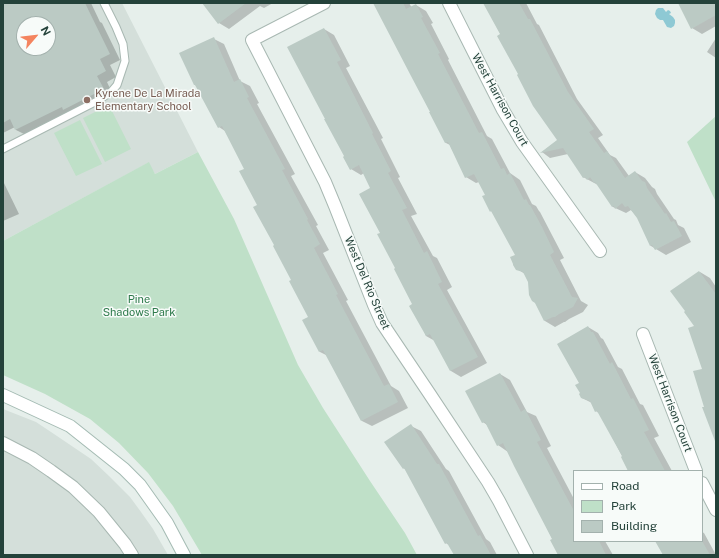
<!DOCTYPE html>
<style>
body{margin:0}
#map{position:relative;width:719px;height:558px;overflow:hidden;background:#e6efeb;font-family:"Public Sans",sans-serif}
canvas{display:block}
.frame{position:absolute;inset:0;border:4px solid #24423a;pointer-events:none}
.legend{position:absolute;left:573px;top:470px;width:130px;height:72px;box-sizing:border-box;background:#f7fbf9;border:1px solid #a3b1ad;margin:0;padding:5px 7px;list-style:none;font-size:12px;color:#24423a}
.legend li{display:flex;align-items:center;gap:8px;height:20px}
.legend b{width:20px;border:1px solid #a3b1ad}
.north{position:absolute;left:16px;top:16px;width:40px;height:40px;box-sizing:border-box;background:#f7fbf9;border:1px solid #a3b1ad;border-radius:50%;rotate:62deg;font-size:11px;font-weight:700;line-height:16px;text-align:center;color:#24423a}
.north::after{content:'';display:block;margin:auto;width:14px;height:18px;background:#f4845f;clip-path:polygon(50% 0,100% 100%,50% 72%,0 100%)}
</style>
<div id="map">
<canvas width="719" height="558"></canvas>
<div class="frame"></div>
<ul class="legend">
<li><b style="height:5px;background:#fff"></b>Road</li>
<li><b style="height:11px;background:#bfe0c8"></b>Park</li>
<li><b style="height:11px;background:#bbcac4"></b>Building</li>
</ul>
<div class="north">N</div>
</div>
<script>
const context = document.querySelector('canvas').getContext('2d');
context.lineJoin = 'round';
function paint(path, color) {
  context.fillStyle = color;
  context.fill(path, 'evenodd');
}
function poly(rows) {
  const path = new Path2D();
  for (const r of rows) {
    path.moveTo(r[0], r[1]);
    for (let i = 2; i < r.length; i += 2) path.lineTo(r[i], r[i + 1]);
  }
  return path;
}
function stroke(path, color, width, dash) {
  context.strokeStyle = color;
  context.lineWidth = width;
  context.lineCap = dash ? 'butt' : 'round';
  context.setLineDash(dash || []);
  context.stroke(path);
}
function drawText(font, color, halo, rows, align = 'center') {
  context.font = font + ' "Public Sans",sans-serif';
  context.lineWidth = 3;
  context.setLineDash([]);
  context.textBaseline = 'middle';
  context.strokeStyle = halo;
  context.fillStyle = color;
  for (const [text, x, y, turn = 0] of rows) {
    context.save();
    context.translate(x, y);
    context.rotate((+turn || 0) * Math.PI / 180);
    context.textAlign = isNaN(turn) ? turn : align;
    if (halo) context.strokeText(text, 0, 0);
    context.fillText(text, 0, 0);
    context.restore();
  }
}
const built = poly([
 [3,3,122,3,198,152,155,174,148,163,3,241],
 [24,24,48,24,48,48,24,48],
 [3,409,36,422,54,434,91,459,109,476,130,497,141,512,153,529,168,555,3,555]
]);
const green = poly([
 [109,105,131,149,105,162,83,118],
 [716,116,716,202,687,142],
 [80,120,102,164,76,176,54,133],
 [198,152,234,219,298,365,323,408,370,481,405,533,417,555,202,555,173,506,148,473,119,443,90,419,45,394,3,375,3,241,149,162,155,174]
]);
const water = poly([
 [658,8,663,8,666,12,668,10,670,11,671,13,669,14,673,17,675,20,675,23,674,26,671,28,667,27,663,20,660,20,657,18,655,14,656,10]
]);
const shadow = poly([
 [3,3,91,3,100,22,102,23,120,60,110,65,116,77,107,82,113,95,74,115,26,135,16,130,15,127,3,133],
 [24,24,48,24,48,48,24,48],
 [203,3,273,3,264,8,260,6,229,29,219,23],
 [377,3,409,3,412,8,416,5,426,11,433,23,431,24,449,59,448,60,487,136,492,139,510,173,520,180,532,204,536,206,539,211,540,212,564,258,560,260,581,301,588,305,583,312,569,319,565,322,564,322,555,327,545,321,535,302,529,282,525,274,517,269,516,255,493,212,491,211,486,195,479,182,476,183,466,177,450,145,446,143],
 [484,3,526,3,537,24,539,25,577,99,603,135,598,138,610,155,616,158,629,176,635,172,645,178,652,187,655,189,657,194,674,219,676,220,678,225,684,228,691,242,666,255,651,246,638,218,631,210,626,213,613,207,598,185,583,177,568,154,550,158,542,152,558,140,519,75,501,35],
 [679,3,716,3,716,26,702,34,692,28],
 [324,29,334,35,350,66,346,68,383,138,381,139,400,177,398,178,417,214,411,216,433,256,437,258,452,287,447,290,487,363,461,377,451,371,435,341,426,336,413,304,397,268,372,188,364,173,361,175,351,169],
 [716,38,716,58,707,52],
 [214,39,224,44,240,81,250,86,259,103,257,104,295,174,291,176,318,225,316,226,329,250,323,253,348,300,346,301,391,386,399,391,408,408,372,426,362,421,328,356,320,352,310,317,275,246,258,205,246,169,225,131,219,127,197,86,195,85],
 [3,181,19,214,3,221],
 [700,272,710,278,716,287,716,441,705,407,703,369,695,327],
 [588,327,598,333,601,338,603,339,618,367,622,369,640,404,643,405,659,436,654,438,672,471,630,471,600,414,596,411,592,403,582,398,580,384],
 [500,374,510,380,527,412,536,416,551,446,547,448,574,499,574,541,605,541,613,555,559,555,553,540,508,452,498,445,487,425,483,422],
 [411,426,421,431,446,469,449,471,486,539,490,542,497,555,455,555,450,546,446,543,407,470,403,468],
 [702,532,704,533,716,555,664,555,656,541,702,541]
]);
const building = poly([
 [3,3,85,3,110,54,100,59,106,71,97,76,104,89,63,110,62,107,15,130,10,119,3,123],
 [24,24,48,24,48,48,24,48],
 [202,3,246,3,218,24],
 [373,3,403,3,406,9,416,4,423,17,421,18,440,53,438,54,479,133,482,132,501,169,504,168,507,175,510,173,524,200,526,199,529,205,530,205,542,227,554,252,550,255,572,297,578,298,573,307,559,314,555,317,553,317,544,321,535,303,532,301,529,295,528,282,523,272,516,270,513,265,513,264,510,257,515,255,491,211,490,212,482,196,485,195,474,174,465,178,448,142,445,143,429,112,430,112,411,76],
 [483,3,519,3,528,19,530,19,568,92,594,129,589,132,604,153,607,151,625,178,635,171,642,181,645,182,647,188,665,214,666,213,671,222,674,221,682,236,655,250,652,245,650,246,637,218,628,206,625,207,622,203,615,209,614,206,612,207,595,182,594,183,590,177,587,180,585,177,583,178,563,148,540,153,557,140,533,106,517,75,518,74,497,36,500,34],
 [678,3,716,3,716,15,691,29],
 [324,28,341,60,337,62,373,133,372,134,391,171,388,173,407,208,402,210,424,253,427,251,442,282,438,284,478,357,450,371,430,334,426,336,409,306,412,304,394,269,395,268,377,234,380,233,359,194,370,188,359,165,350,170,343,157,344,156,324,119,325,119,287,47],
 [214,37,234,82,240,79,249,97,247,98,285,169,282,170,308,219,307,220,320,244,314,248,338,294,336,295,384,386,389,384,398,402,361,421,323,350,319,352,302,320,308,317,289,281,291,280,273,246,274,245,253,207,257,205,239,171,244,169,222,126,218,128,195,85,194,85,179,53],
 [699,271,716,294,716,441,715,441,702,407,704,407,693,371,702,369,688,328,694,326,684,312,685,311,670,291],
 [588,326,591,332,593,332,610,364,612,362,631,399,633,398,649,430,644,432,665,471,628,471,621,457,622,456,597,411,595,412,590,401,581,398,579,394,580,393,575,385,579,383,557,344],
 [500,373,521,412,525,409,541,440,537,442,574,511,574,541,599,541,606,555,558,555,550,540,552,539,514,466,503,443,497,446,485,422,482,423,465,391],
 [411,424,437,464,439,464,478,536,480,535,491,555,454,555,447,543,445,544,404,468,403,469,384,442],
 [655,541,702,541,710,555,663,555]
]);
const lane = poly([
 [3,149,97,101,111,92,117,85,125,61,123,44,116,27,104,3]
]);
const street = poly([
 [324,3,252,40,325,182,335,206,374,305,382,323,429,393,488,482,499,501,527,555],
 [449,3,503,110,522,142,600,251],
 [643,334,696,471],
 [3,443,32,458,51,471,73,487,99,512,125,544,132,555],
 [702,483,716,510]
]);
const secondary = poly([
 [3,395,70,426,124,469,140,485,167,523,184,555]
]);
const markers = [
 [87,100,4,"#8d6e63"]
];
const educationNames = [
 ["Kyrene De La Mirada",95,94],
 ["Elementary School",95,107]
];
const streetNames = [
 ["West Harrison Court",500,100,61],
 ["West Del Rio Street",367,283,67],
 ["West Harrison Court",670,403,69]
];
const parkNames = [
 ["Pine",139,300],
 ["Shadows Park",139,313]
];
paint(built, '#d4dfda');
paint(green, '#bfe0c8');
paint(water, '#8ec9d4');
paint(shadow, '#0003');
paint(building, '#bbcac4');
stroke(lane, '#a8b8b2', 9);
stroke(street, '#a8b8b2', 14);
stroke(secondary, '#a4bbb3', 14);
stroke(lane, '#fff', 7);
stroke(street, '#fff', 12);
stroke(secondary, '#fff', 12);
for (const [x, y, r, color] of markers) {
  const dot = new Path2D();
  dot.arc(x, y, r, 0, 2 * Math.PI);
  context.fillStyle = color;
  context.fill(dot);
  stroke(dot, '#f7fbf9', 1.5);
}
drawText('11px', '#785e54', '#f7fbf9', educationNames, 'left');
drawText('11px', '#24423a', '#f7fbf9', streetNames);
drawText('11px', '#2d7a4b', '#f7fbf9', parkNames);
</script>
